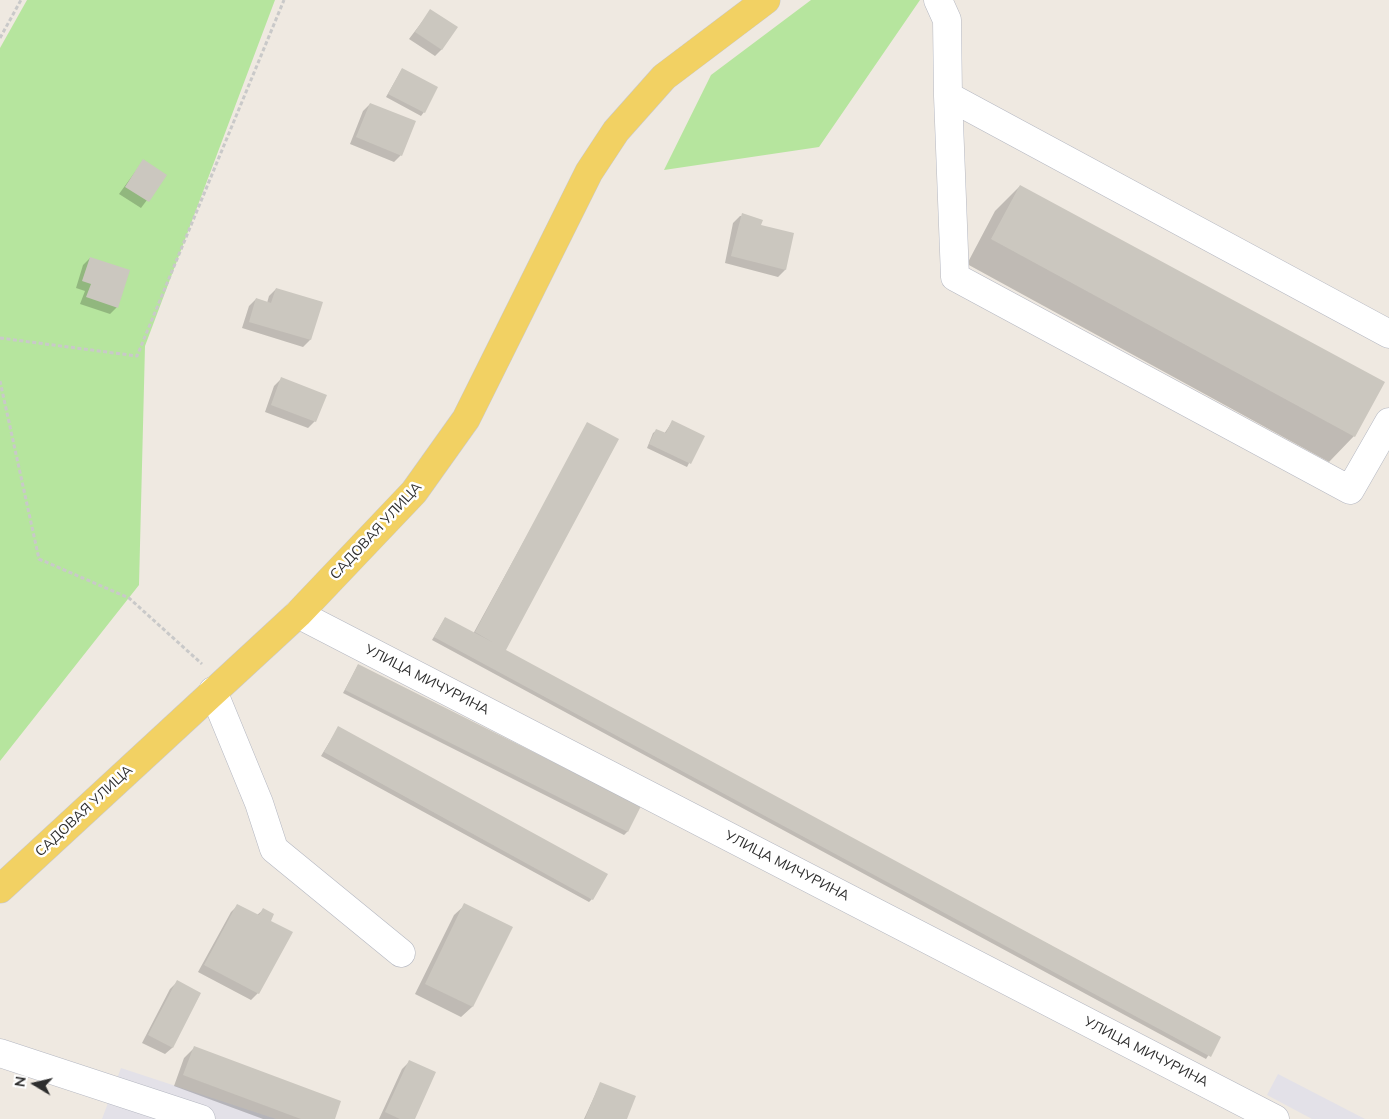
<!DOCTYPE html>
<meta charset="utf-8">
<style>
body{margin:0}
#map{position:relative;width:1389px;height:1119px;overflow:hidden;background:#efe9e1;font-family:Mulish,sans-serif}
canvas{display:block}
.north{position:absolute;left:10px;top:1059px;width:50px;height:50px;-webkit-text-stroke:4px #fff;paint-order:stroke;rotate:279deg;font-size:14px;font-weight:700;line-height:20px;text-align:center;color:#2e2e2e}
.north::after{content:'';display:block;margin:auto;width:18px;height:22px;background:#2e2e2e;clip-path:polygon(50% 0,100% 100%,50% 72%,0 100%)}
</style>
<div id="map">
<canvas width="1389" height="1119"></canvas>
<div class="north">N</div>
</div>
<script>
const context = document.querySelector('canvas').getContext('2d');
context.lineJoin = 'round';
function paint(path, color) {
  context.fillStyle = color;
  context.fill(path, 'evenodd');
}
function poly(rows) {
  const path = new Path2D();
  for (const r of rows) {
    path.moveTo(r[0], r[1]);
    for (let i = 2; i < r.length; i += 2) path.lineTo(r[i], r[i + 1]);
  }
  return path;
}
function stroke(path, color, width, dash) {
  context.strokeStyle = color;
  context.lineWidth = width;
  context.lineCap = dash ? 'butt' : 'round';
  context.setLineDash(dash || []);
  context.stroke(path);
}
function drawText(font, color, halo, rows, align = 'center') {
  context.font = font + ' Mulish,sans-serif';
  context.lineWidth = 5;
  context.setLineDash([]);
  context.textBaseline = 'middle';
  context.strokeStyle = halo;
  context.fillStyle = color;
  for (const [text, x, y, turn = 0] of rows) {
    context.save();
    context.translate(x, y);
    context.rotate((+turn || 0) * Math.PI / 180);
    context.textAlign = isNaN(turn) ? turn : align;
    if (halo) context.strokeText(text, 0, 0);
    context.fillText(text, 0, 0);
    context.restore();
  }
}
const industrial = poly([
 [121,1068,276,1119,102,1119],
 [1278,1074,1365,1119,1312,1119,1267,1095]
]);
const green = poly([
 [27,0,275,0,145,346,139,585,0,761,0,48],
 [811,0,920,0,819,147,664,170,711,75]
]);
const shadow = poly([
 [431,10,442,49,435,56,409,39],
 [402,69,424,112,421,116,386,97],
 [370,104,401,155,394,162,350,144,363,111],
 [143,161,165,176,141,208,119,194],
 [1020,186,1383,383,1354,436,1329,462,967,264,995,211],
 [746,215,760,226,793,234,785,270,778,277,725,263,733,223,740,216],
 [90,258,117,307,110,314,80,304,85,291,76,288,83,265],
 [276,289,321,302,310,340,303,347,242,328,249,306,256,299,267,303,269,296],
 [281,379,315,421,308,428,265,412,274,386],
 [672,422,703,436,687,467,647,448,653,433,657,430,664,434],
 [588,424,504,650,1220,1037,1206,1059,432,640,445,618,473,634],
 [358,665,640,807,627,832,624,835,343,693],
 [338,728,592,899,589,902,321,756],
 [238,905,257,915,263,910,269,921,258,993,251,1000,198,972,231,912],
 [465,905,511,928,472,1007,461,1017,415,994,454,915],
 [177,982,200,994,172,1048,165,1054,142,1043,170,989],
 [194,1048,333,1119,263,1119,174,1086,184,1058],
 [409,1062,414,1119,379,1119,402,1069],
 [600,1084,626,1119,584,1119]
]);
const building = poly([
 [430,9,458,27,442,50,415,32],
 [402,68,438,87,425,113,388,94],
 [370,103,416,121,402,156,356,137],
 [143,159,167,175,149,202,125,187],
 [1020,185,1385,382,1355,437,991,239],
 [742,213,763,220,761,225,794,233,786,270,731,256],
 [90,257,130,270,118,308,86,297,91,284,82,281],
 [276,288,323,302,311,340,249,322,256,298,271,303],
 [281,377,327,395,316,422,271,405],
 [672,420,705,436,691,464,649,444,656,429,666,433],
 [587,422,619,439,506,650,1221,1037,1211,1057,434,637,445,617,494,643,475,632],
 [358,664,641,806,628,832,345,690],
 [338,726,608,874,593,900,324,752],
 [464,903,513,927,473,1007,425,984],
 [237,904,259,915,263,908,274,914,271,921,293,932,259,994,204,965],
 [177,980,201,993,173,1048,148,1035],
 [194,1046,341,1101,335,1119,301,1119,183,1075],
 [409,1060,436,1072,415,1119,400,1119,385,1112],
 [600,1082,636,1096,627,1119,585,1119]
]);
const path = poly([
 [0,38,21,0],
 [0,338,137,356,284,0],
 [0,381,39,559,129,598,202,664]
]);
const minor = poly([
 [938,0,947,20,948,96,1389,334],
 [948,96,955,277,1350,490,1389,422],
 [298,614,1275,1119],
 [213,691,259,803,274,849,401,953],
 [0,1053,201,1119]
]);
const major = poly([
 [0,889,298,614,414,492,466,419,589,172,616,131,664,77,766,0]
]);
const streetNames = [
 ["САДОВАЯ УЛИЦА",376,531,-47],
 ["УЛИЦА МИЧУРИНА",427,680,27],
 ["САДОВАЯ УЛИЦА",84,811,-43],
 ["УЛИЦА МИЧУРИНА",787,866,27],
 ["УЛИЦА МИЧУРИНА",1146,1052,27]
];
paint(industrial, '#e3e1e8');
paint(green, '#b6e59e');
paint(shadow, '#0003');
paint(building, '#cbc7bf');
stroke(minor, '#b4b7c1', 29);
stroke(major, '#c9c9c9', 29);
stroke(path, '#c9c9c9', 3, [4, 2.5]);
stroke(minor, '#fff', 28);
stroke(major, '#f2d163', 28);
drawText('14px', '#2e2e2e', '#fff', streetNames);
</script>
